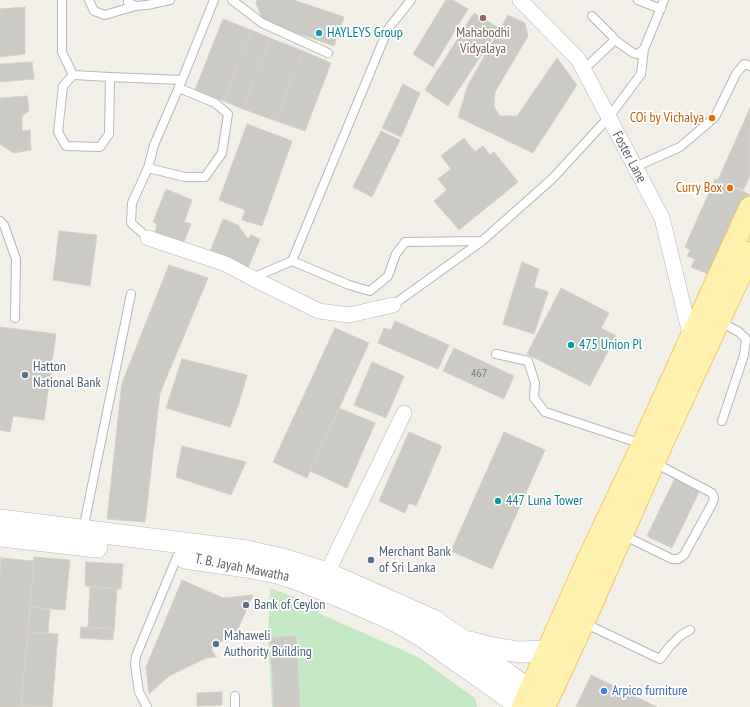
<!DOCTYPE html>
<style>
body{margin:0}
canvas{display:block;background:#f1efe8}
</style>
<canvas width="750" height="707"></canvas>
<script>
const context = document.querySelector('canvas').getContext('2d');
context.lineJoin = 'round';
function paint(path, color) {
  context.fillStyle = color;
  context.fill(path, 'evenodd');
}
function poly(rows) {
  const path = new Path2D();
  for (const r of rows) {
    path.moveTo(r[0], r[1]);
    for (let i = 2; i < r.length; i += 2) path.lineTo(r[i], r[i + 1]);
  }
  return path;
}
function stroke(path, color, width, dash) {
  context.strokeStyle = color;
  context.lineWidth = width;
  context.lineCap = dash ? 'butt' : 'round';
  context.setLineDash(dash || []);
  context.stroke(path);
}
function drawText(font, color, halo, rows, align = 'center') {
  context.font = font + ' "PT Sans Narrow",sans-serif';
  context.lineWidth = 3.5;
  context.setLineDash([]);
  context.textBaseline = 'middle';
  context.strokeStyle = halo;
  context.fillStyle = color;
  for (const [text, x, y, turn = 0] of rows) {
    context.save();
    context.translate(x, y);
    context.rotate((+turn || 0) * Math.PI / 180);
    context.textAlign = isNaN(turn) ? turn : align;
    if (halo) context.strokeText(text, 0, 0);
    context.fillText(text, 0, 0);
    context.restore();
  }
}
const green = poly([
 [270,588,320,607,318,613,418,657,475,698,477,707,272,707,268,638]
]);
const building = poly([
 [257,0,294,0,344,17,334,46,263,21,256,3,257,0],
 [446,0,453,0,468,9,433,67,413,54,446,0],
 [25,7,25,54,0,57,0,9,25,7],
 [474,13,499,28,448,106,425,90,474,13],
 [508,15,525,23,528,36,495,92,494,107,500,116,517,116,557,58,577,85,533,153,458,117,468,85,508,15],
 [223,19,251,30,224,101,195,90,223,19],
 [251,30,270,38,243,109,224,101,251,30],
 [270,38,303,51,276,121,243,109,270,38],
 [303,51,331,63,305,131,276,121,303,51],
 [32,62,34,79,0,82,0,64,32,62],
 [403,84,420,93,401,137,382,128,403,84],
 [27,96,29,111,22,116,22,131,30,130,31,150,13,153,0,144,0,98,27,96],
 [750,108,750,176,743,190,718,180,750,108],
 [247,124,292,141,262,226,242,220,245,210,219,200,247,124],
 [381,131,400,140,372,197,353,187,381,131],
 [464,138,475,152,483,146,490,155,494,152,518,182,459,230,434,201,447,190,438,179,451,169,441,156,464,138],
 [715,179,749,194,726,246,721,244,708,274,691,267,695,259,687,256,690,250,685,247,715,179],
 [166,189,192,200,184,222,191,224,183,244,155,232,157,224,153,222,166,189],
 [223,219,238,225,248,239,251,235,260,239,248,268,210,252,223,219],
 [59,231,97,235,90,286,53,280,59,231],
 [522,262,539,269,534,287,548,292,534,334,503,324,522,262],
 [169,265,208,278,160,393,145,522,107,519,122,383,169,265],
 [561,288,609,313,601,328,616,336,590,386,527,354,561,288],
 [395,321,449,345,438,369,378,343,384,328,391,330,395,321],
 [0,327,56,334,44,420,13,416,10,432,0,430,0,327],
 [335,328,369,343,307,478,273,462,335,328],
 [454,348,514,376,504,399,443,371,454,348],
 [182,359,247,375,239,403,230,427,166,408,182,359],
 [372,362,404,376,386,418,354,405,372,362],
 [339,408,375,423,347,488,310,471,339,408],
 [409,432,442,446,416,506,409,503,405,513,379,501,409,432],
 [504,432,545,450,492,569,451,551,504,432],
 [182,446,246,462,231,495,176,477,182,446],
 [675,478,700,490,672,548,647,536,675,478],
 [34,557,70,560,65,610,30,607,34,557],
 [1,558,34,561,21,707,0,707,0,572,1,558],
 [86,562,123,564,121,589,85,586,86,562],
 [182,580,223,598,253,595,237,631,211,649,216,657,206,658,169,676,149,694,146,667,182,580],
 [90,587,117,589,114,629,88,627,90,587],
 [30,607,50,609,48,633,28,632,30,607],
 [81,627,114,629,113,640,80,638,81,627],
 [28,632,58,634,52,707,21,705,28,632],
 [296,636,300,707,274,707,270,638,296,636],
 [591,675,657,707,576,707,591,675],
 [222,692,222,705,197,706,197,693,222,692],
 [21,705,45,707,21,707,21,705]
]);
const service = poly([
 [62,0,62,52,73,75],
 [89,0,94,11,105,15,135,6],
 [128,0,128,2,135,6,147,5,170,0],
 [232,0,262,23,328,53],
 [638,0,661,9],
 [615,40,633,53,638,54,644,49,664,0],
 [583,70,615,40,611,35,592,16],
 [110,77,109,134,100,147,66,146,58,132,63,86,73,75,110,77,182,80],
 [635,167,680,147,715,117,736,74,744,64,750,66],
 [148,168,185,177,205,177,222,153,228,114,215,103,179,88],
 [0,221,4,225,16,259,15,318],
 [148,238,131,223,132,203,148,168,154,145,182,80,214,0],
 [292,261,388,29,411,0],
 [252,278,292,261,349,285,370,291,388,276,396,254,405,242,482,241],
 [393,305,482,241,553,178,609,117,641,74,644,49],
 [719,321,739,332,746,339,744,355,722,421],
 [496,354,528,361,535,383,534,398,545,412,642,444],
 [83,530,131,294],
 [623,535,672,559,678,559,684,555,712,504,714,498,712,493,655,463],
 [584,623,660,659,670,646,681,635,690,630],
 [147,707,139,692,135,664,136,656,177,557],
 [235,707,235,696]
]);
const minor = poly([
 [520,0,578,59,662,218,691,338],
 [148,238,226,264,252,278,319,311,349,315,393,305],
 [327,573,404,413]
]);
const secondary = poly([
 [0,520,247,551,286,560,327,573,433,620,462,640,507,674,530,690,546,698],
 [0,536,97,547],
 [185,558,247,567,277,573,299,580,348,600,397,622,423,637,522,707],
 [470,642,488,647,519,652,548,651]
]);
const primary = poly([
 [523,707,584,569,643,444,750,208],
 [544,707,587,614,662,443,750,253]
]);
const markers = [
 [483,18,4,"#8d6e63"],
 [319,33,4,"#0f9aa8"],
 [712,118,4,"#e8710a"],
 [730,188,4,"#e8710a"],
 [571,345,4,"#0f9aa8"],
 [25,375,4,"#5c6f8a"],
 [498,501,4,"#0f9aa8"],
 [371,560,4,"#5c6f8a"],
 [246,605,4,"#5c6f8a"],
 [216,644,4,"#5c6f8a"],
 [604,691,4,"#3f7fe0"]
];
const numberNames = [
 ["467",479,374]
];
const cultureNames = [
 ["HAYLEYS Group",327,33],
 ["475 Union Pl",579,345],
 ["447 Luna Tower",506,501]
];
const educationNames = [
 ["Mahabodhi",483,33],
 ["Vidyalaya",483,49]
];
const foodNames = [
 ["COi by Vichalya",704,118],
 ["Curry Box",722,188]
];
const streetNames = [
 ["Foster Lane",629,157,62],
 ["T. B. Jayah Mawatha",242,568,11]
];
const serviceNames = [
 ["Hatton",33,367],
 ["National Bank",33,383],
 ["Merchant Bank",379,552],
 ["of Sri Lanka",379,568],
 ["Bank of Ceylon",254,605],
 ["Mahaweli",224,636],
 ["Authority Building",224,652]
];
const shopNames = [
 ["Arpico furniture",612,691]
];
paint(green, '#c5e8c5');
paint(building, '#cccac5');
stroke(building, '#d6d1c6', 1);
stroke(service, '#b5b8bc', 10);
stroke(minor, '#b5b8bc', 16);
stroke(secondary, '#b6babf', 22);
stroke(primary, '#f2c960', 24);
stroke(service, '#fff', 8);
stroke(minor, '#fff', 15);
stroke(secondary, '#fff', 21);
stroke(primary, '#fff2af', 22);
for (const [x, y, r, color] of markers) {
  const dot = new Path2D();
  dot.arc(x, y, r, 0, 2 * Math.PI);
  context.fillStyle = color;
  context.fill(dot);
  stroke(dot, '#fff', 1.5);
}
drawText('12px', '#7a7d7f', null, numberNames);
drawText('14px', '#0d838f', '#fff', cultureNames, 'left');
drawText('14px', '#785e54', '#fff', educationNames);
drawText('14px', '#c56008', '#fff', foodNames, 'right');
drawText('14px', '#5f6368', '#fff', streetNames);
drawText('14px', '#4e5e75', '#fff', serviceNames, 'left');
drawText('14px', '#366cbe', '#fff', shopNames, 'left');
</script>
